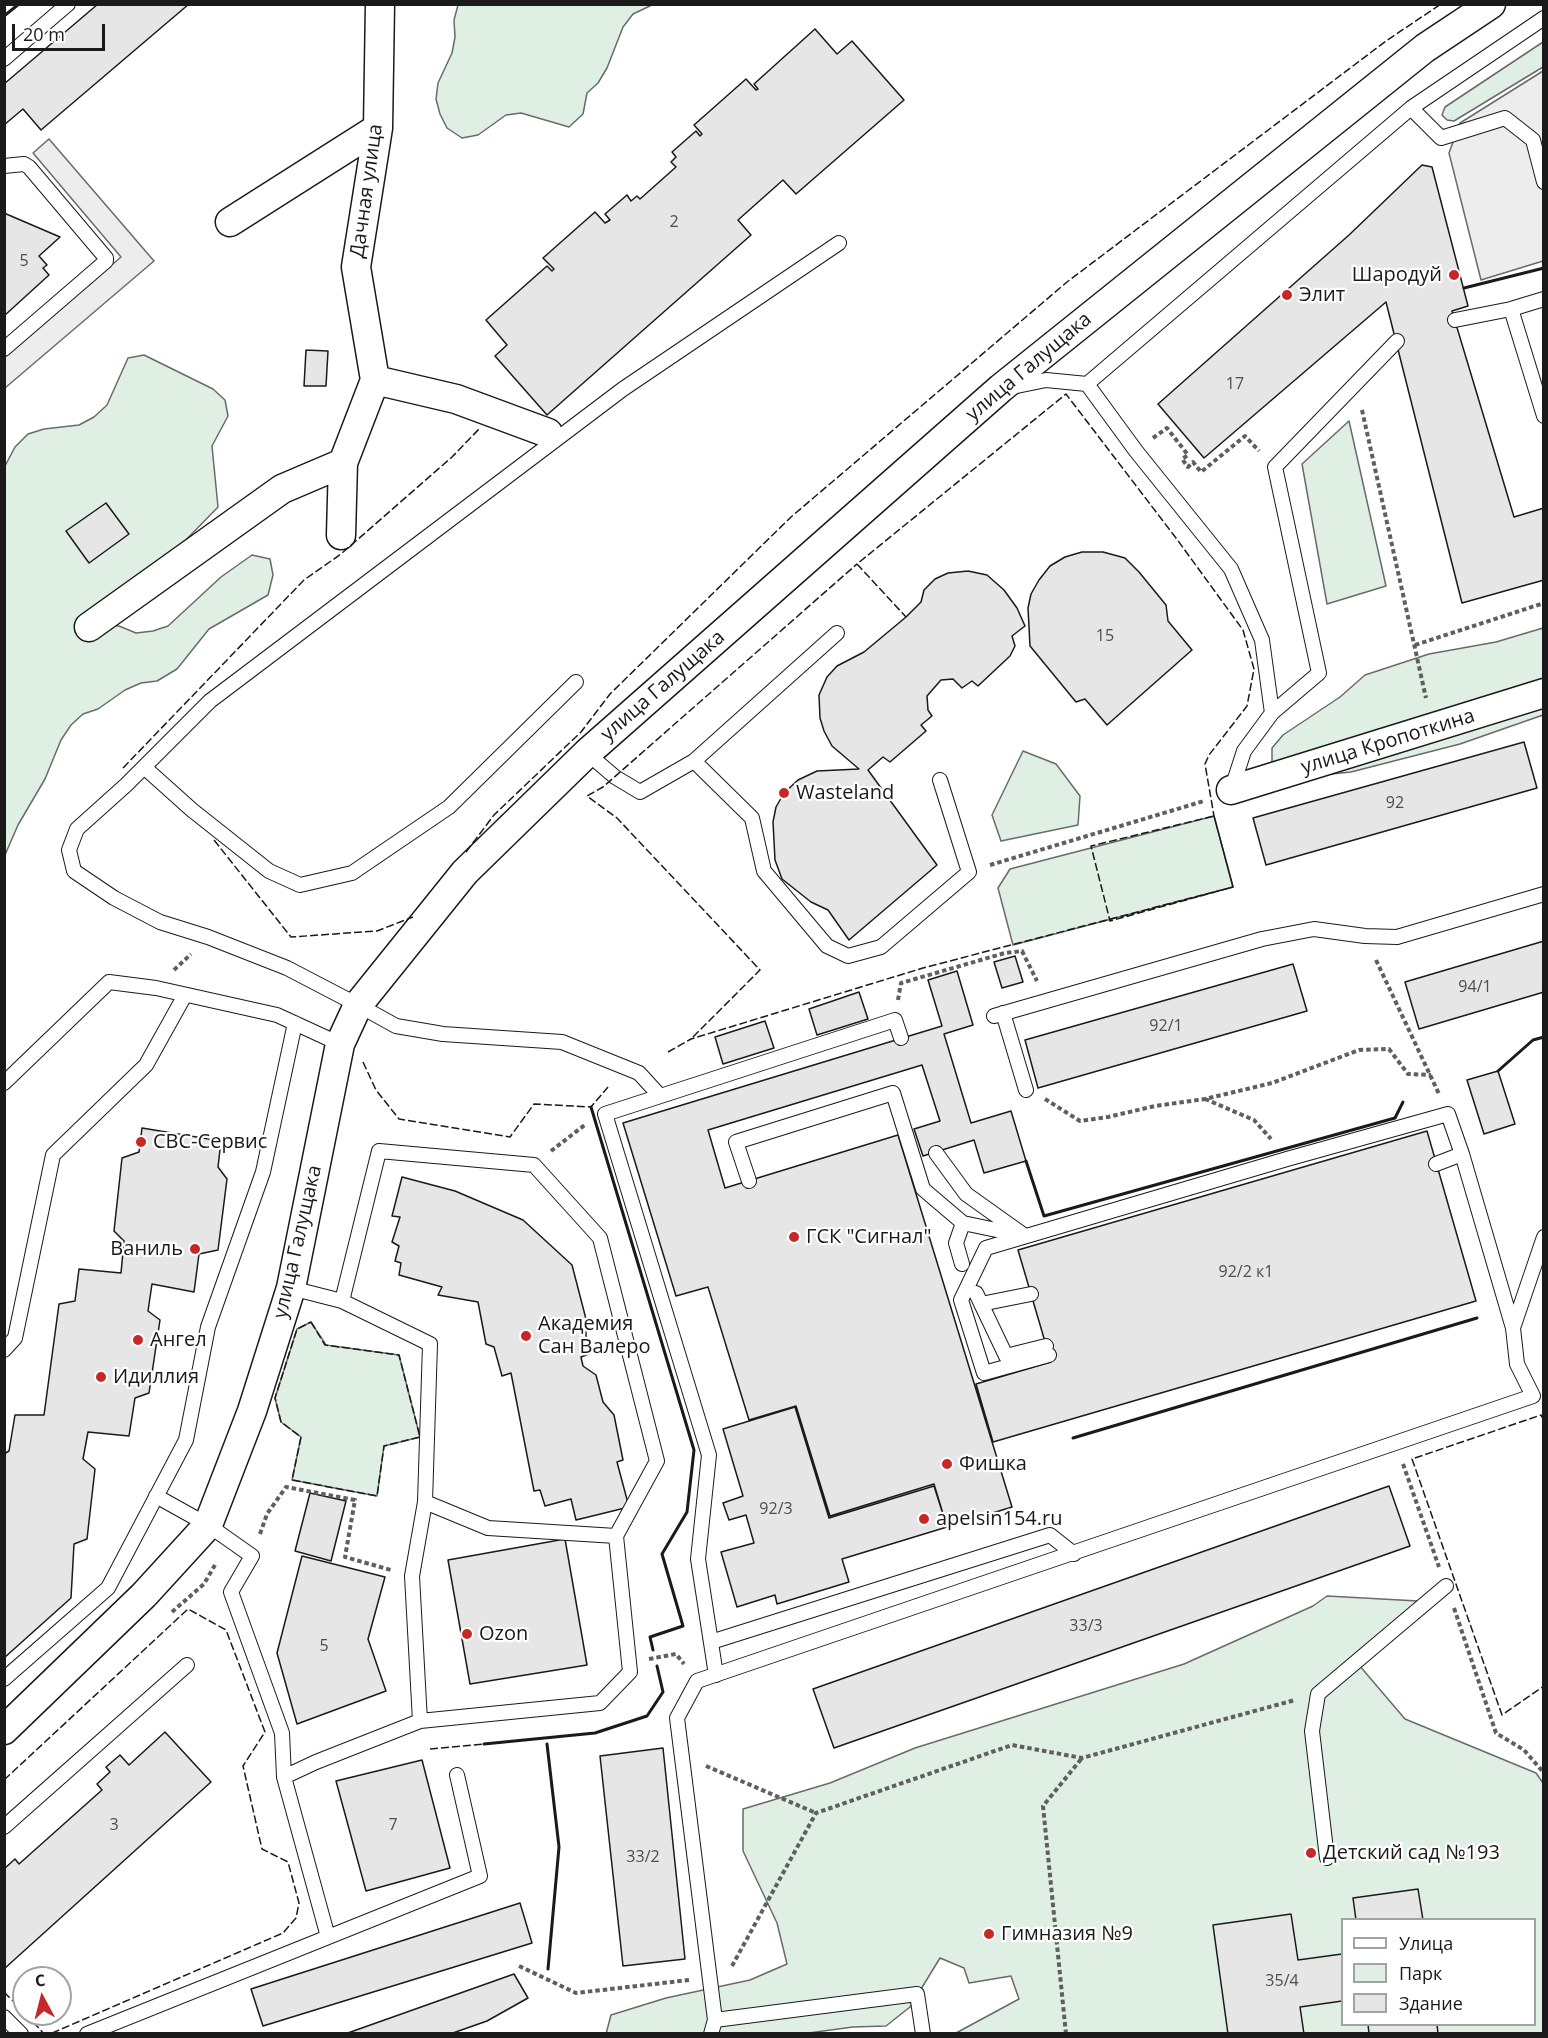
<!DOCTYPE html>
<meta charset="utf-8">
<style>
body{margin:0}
#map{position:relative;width:1548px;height:2038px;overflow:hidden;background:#fff;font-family:"Open Sans",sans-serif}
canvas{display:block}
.frame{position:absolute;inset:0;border:6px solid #1a1a1a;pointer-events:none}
.legend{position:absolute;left:1341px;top:1918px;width:195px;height:108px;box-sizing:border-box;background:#fff;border:2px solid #a3a3a3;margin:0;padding:8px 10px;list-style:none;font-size:18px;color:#1a1a1a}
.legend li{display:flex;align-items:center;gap:12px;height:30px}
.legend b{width:30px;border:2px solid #a3a3a3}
.north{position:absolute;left:12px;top:1966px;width:60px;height:60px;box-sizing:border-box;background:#fff;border:2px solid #a3a3a3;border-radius:50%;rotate:353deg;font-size:16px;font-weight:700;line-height:24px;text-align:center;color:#1a1a1a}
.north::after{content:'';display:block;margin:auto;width:21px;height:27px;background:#c62828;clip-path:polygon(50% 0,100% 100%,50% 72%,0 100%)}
.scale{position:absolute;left:12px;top:24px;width:93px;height:27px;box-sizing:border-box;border:3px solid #1a1a1a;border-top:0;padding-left:8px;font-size:18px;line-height:21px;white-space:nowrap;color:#1a1a1a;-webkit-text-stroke:4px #fff;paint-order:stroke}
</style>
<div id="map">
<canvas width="1548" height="2038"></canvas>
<div class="frame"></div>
<ul class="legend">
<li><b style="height:8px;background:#fff"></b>Улица</li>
<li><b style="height:16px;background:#e0efe3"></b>Парк</li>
<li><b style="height:16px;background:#e6e6e6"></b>Здание</li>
</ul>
<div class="north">С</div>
<div class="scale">20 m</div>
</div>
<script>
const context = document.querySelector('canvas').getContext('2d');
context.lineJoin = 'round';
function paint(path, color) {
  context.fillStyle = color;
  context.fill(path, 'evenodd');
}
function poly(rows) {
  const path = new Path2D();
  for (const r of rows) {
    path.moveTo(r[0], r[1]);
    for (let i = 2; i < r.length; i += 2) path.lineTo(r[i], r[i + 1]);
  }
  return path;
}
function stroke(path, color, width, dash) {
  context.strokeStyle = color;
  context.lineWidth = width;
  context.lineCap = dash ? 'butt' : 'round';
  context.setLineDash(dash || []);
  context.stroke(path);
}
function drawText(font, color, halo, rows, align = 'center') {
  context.font = font + ' "Open Sans",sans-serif';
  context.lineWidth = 4.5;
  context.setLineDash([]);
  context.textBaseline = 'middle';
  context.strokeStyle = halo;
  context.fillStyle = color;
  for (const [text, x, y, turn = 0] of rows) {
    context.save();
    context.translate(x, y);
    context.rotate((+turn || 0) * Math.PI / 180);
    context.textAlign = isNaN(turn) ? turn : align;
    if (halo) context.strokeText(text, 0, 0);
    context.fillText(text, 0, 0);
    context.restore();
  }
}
const green = poly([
 [458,5,458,4,652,5,633,14,623,27,607,68,598,83,587,93,583,114,569,127,521,113,506,115,478,135,462,138,447,128,440,114,436,99,438,83,452,53,455,37,454,20,458,5],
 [1543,42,1543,67,1454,121,1447,120,1442,115,1445,107,1543,42],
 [144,355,213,389,225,400,228,416,212,446,218,507,103,625,119,626,136,633,153,631,168,626,221,577,252,555,270,559,273,575,268,595,209,629,177,669,157,681,141,683,125,690,98,709,83,714,71,725,61,740,45,779,18,825,5,855,5,466,15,447,28,434,44,429,79,425,94,417,107,405,128,358,144,355],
 [1349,421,1386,586,1327,604,1302,464,1349,421],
 [1543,628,1543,715,1460,744,1351,772,1302,777,1272,764,1272,748,1283,735,1340,697,1365,675,1429,654,1496,642,1543,628],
 [1023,751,1056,764,1080,796,1078,825,1001,841,992,815,1023,751],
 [1214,816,1233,887,1013,945,998,888,1010,869,1214,816],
 [311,1322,326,1345,399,1355,420,1437,384,1446,377,1496,292,1480,301,1437,281,1422,275,1398,297,1329,311,1322],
 [1327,1596,1418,1601,1353,1658,1405,1719,1536,1773,1543,1783,1543,2033,956,2033,1019,1999,1011,1976,969,1983,964,1968,940,1958,910,2007,886,2026,853,2027,801,2034,606,2034,611,2015,666,1998,750,1980,787,1964,777,1923,743,1851,743,1809,830,1783,915,1748,1184,1664,1313,1606,1327,1596],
 [1342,1920,1534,1920,1534,2024,1342,2024,1342,1920]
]);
const parking = poly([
 [1543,71,1543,261,1481,280,1449,153,1460,123,1543,71],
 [49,139,154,261,5,388,5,357,121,257,33,153,49,139]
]);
const building = poly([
 [98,4,189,4,41,130,23,109,4,125,4,84,98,4],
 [815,29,837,54,852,41,904,100,796,194,783,180,738,220,751,235,547,415,495,356,507,345,486,320,547,266,552,271,554,269,543,258,595,212,605,223,610,220,605,214,627,195,631,201,637,196,640,199,676,167,671,162,676,157,672,152,696,131,700,136,702,134,694,125,746,79,756,90,758,89,754,84,815,29],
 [1422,165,1432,167,1468,306,1452,311,1514,517,1544,508,1544,580,1462,603,1386,302,1204,458,1158,404,1349,235,1422,165],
 [4,213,60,237,39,256,47,265,43,268,49,275,4,316,4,213],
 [306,350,328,351,326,386,304,386,306,350],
 [106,503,129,534,89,563,66,531,106,503],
 [1082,552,1103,552,1125,558,1139,572,1166,605,1168,621,1192,650,1107,725,1085,699,1076,702,1030,646,1028,608,1031,594,1039,580,1050,566,1065,557,1082,552],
 [968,571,987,575,1004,590,1017,608,1025,626,1012,636,1015,646,1010,656,978,686,972,681,962,688,953,679,941,680,927,696,928,710,932,716,921,725,926,731,890,762,883,757,868,770,937,865,849,940,828,910,811,902,782,879,775,860,773,822,776,807,784,793,798,780,817,771,859,769,832,746,824,731,820,718,819,695,827,677,837,666,864,652,906,617,921,602,924,590,935,579,948,573,968,571],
 [1524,742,1537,788,1266,865,1253,818,1524,742],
 [1544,941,1544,992,1419,1029,1405,982,1544,941],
 [1015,956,1023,982,1002,988,994,962,1015,956],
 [1293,964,1307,1011,1038,1088,1025,1040,1293,964],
 [957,971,973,1025,944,1034,971,1123,1011,1111,1026,1161,984,1173,974,1140,923,1156,914,1129,940,1121,922,1065,708,1130,725,1188,898,1135,1012,1507,947,1527,934,1484,830,1516,796,1406,749,1420,708,1287,676,1296,623,1123,942,1026,928,980,957,971],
 [859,992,868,1019,817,1035,809,1009,859,992],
 [765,1021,774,1048,723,1064,715,1037,765,1021],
 [1498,1071,1515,1124,1484,1134,1467,1080,1498,1071],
 [142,1128,221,1141,218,1167,227,1179,218,1250,199,1254,194,1292,152,1284,148,1311,160,1320,149,1393,135,1398,129,1436,88,1432,83,1459,95,1469,87,1539,74,1544,71,1598,4,1658,4,1454,9,1451,15,1415,44,1415,59,1304,75,1301,79,1269,121,1273,124,1241,114,1231,122,1158,139,1152,142,1128],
 [1427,1131,1476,1301,993,1442,976,1384,1051,1362,1018,1250,1427,1131],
 [402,1177,455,1191,523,1220,572,1265,586,1319,586,1339,589,1354,581,1357,583,1366,596,1375,603,1402,614,1415,623,1460,617,1462,629,1507,576,1520,571,1499,545,1506,540,1490,534,1491,511,1373,502,1376,494,1347,486,1344,478,1302,438,1295,442,1287,399,1275,401,1263,395,1261,399,1246,392,1242,400,1217,392,1216,402,1177],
 [795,1407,829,1518,934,1486,947,1527,842,1559,849,1582,777,1604,775,1595,737,1607,721,1552,754,1543,746,1515,729,1520,723,1503,743,1496,723,1429,795,1407],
 [1389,1486,1410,1546,834,1748,813,1689,1389,1486],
 [310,1493,346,1501,331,1561,295,1551,310,1493],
 [565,1539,587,1665,470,1684,448,1560,565,1539],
 [302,1556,385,1577,368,1639,386,1691,297,1724,277,1653,302,1556],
 [165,1732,211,1782,4,1969,4,1869,15,1859,19,1864,102,1790,97,1784,110,1772,106,1767,120,1755,129,1765,165,1732],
 [663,1748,685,1959,623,1966,600,1756,663,1748],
 [422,1760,450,1868,366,1891,336,1781,422,1760],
 [1418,1889,1423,1920,1356,1920,1353,1898,1418,1889],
 [520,1903,532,1943,263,2026,251,1989,520,1903],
 [1291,1914,1298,1960,1342,1954,1342,2001,1300,2007,1304,2034,1228,2034,1213,1925,1291,1914],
 [514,1974,528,1998,487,2021,450,2034,345,2034,514,1974],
 [1368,2024,1437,2024,1438,2034,1369,2034,1368,2024]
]);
const path = poly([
 [1362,410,1426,698],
 [1153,438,1167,428,1188,455,1182,459,1188,467,1193,462,1201,472,1245,436,1259,451],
 [1415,645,1544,603],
 [990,865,1204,801],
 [1376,960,1439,1094],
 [174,970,191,954],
 [898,1000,901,983,1005,953,1022,951,1037,981],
 [1045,1099,1080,1121,1108,1117,1155,1106,1205,1099,1272,1083,1359,1050,1389,1049,1408,1074,1431,1075],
 [1205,1099,1254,1120,1271,1139],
 [551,1151,586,1124],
 [1403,1464,1439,1567],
 [260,1534,267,1514,286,1487,355,1500,345,1557,391,1570],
 [1454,1608,1496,1733,1524,1750,1544,1773],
 [172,1612,204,1584,215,1565],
 [649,1659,676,1654,684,1664],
 [706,1766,816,1813],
 [519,1966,576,1993,689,1980],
 [732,1966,816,1813,1012,1745,1082,1758,1295,1700],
 [1066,2034,1043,1806,1082,1758]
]);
const lane = poly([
 [4,59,68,4],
 [1411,108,1441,138,1505,118,1533,140,1544,182],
 [4,166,24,164,29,167,106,258,106,261,4,349],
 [1544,299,1511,309,1544,416],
 [1455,320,1511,309],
 [1012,387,1046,380,1087,384],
 [1272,713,1262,640,1231,569,1136,451,1087,384,1411,108,1544,18],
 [587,753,615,777,640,792,694,761,752,818,764,871,827,946,848,956,881,947,969,872,940,780],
 [694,761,837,633],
 [144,767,192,810,269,871,300,885,352,873,449,807,576,682],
 [1232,788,1244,751,1272,713,1319,673,1275,467,1397,341],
 [1003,1013,1026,1090],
 [994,1016,1262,939,1314,929,1365,936,1397,937,1544,894],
 [4,1083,109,982,156,988,277,1015,340,1044],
 [660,1096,639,1073,562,1042,443,1034,396,1026,358,1005,287,968,208,937,160,922,114,898,74,871,69,850,77,829,126,785,210,701,623,389,839,243],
 [1436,1164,1462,1154],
 [749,1181,736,1142,893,1093,923,1189,963,1223,1025,1236,966,1194,936,1153],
 [962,1264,956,1243,963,1223],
 [291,1288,342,1301,430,1344,425,1502],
 [976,1293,1006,1356,1046,1346],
 [981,1304,1031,1294],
 [1513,1328,1544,1237],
 [4,1350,15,1338,53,1155,146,1065,185,995],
 [156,1496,208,1525,252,1556,231,1592,282,1733,284,1777],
 [711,1642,1050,1535,1074,1554],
 [716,1675,698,1559,709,1455,605,1114,895,1020,901,1038],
 [4,1679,108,1588,186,1440,208,1327,263,1172,295,1023],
 [420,1721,412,1576,425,1502,488,1528,616,1536],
 [4,1827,187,1665],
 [1327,1858,1312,1731,1318,1694,1446,1586],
 [328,1937,284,1777,316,1762,420,1721,600,1703,630,1672,616,1536,657,1461,600,1238,534,1165,379,1151,342,1301],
 [4,2017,21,2034],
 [715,2020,677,1718,697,1681,1533,1396,1517,1364,1513,1328,1462,1154,1448,1114,1287,1159,986,1248,961,1300,984,1373,1049,1355],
 [87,2034,480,1876,457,1775],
 [711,2034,715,2020,917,1994,923,2034]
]);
const street = poly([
 [230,222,378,128],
 [375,380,456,399,548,433],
 [341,535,343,463],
 [89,627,282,489,343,463,375,380,356,267,378,128,380,4],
 [1231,790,1544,693],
 [4,1730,144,1595,208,1525,252,1411,291,1288,340,1044,358,1005,465,872,587,753,1001,388,1425,48,1491,4]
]);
const fence = poly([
 [123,768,304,580,341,554,452,457,479,429],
 [1214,816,1233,887,1110,921,1091,846,1214,816],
 [214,840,291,937,377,931,413,917],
 [466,852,494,815,581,732,610,694,791,517,1067,282,1386,41,1441,4],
 [693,1037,760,970,617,818,587,796,603,787,857,564],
 [668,1052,691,1039,923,968,1233,887,1214,816,1205,764,1209,755,1247,706,1254,669,1243,630,1176,538,1066,394,857,564,906,617],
 [363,1062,376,1090,399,1119,510,1137,534,1104,591,1107,608,1087],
 [311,1322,325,1345,399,1355,420,1437,384,1446,377,1496,292,1480,301,1437,281,1422,275,1398,297,1329,311,1322],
 [1544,1421,1541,1415,1412,1459,1502,1715,1544,1686],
 [430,1749,484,1744],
 [4,1780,188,1609,226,1630,265,1732,243,1766,262,1849,288,1862,299,1903,296,1918,283,1933,50,2034],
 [4,1992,24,2012],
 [26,2014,44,2034]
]);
const wall = poly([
 [4,16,19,4],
 [1464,288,1544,268],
 [1498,1071,1533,1040,1544,1037],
 [591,1107,694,1450,687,1512,662,1554,683,1626,650,1637,653,1650],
 [1026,1161,1044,1216,1395,1118,1403,1102],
 [1073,1438,1477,1318],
 [484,1744,595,1733,647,1716,663,1692,657,1666],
 [547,1744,559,1847,548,1969]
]);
const markers = [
 [1454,275,6,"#c62828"],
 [1287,295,6,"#c62828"],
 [784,793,6,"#c62828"],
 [141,1142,6,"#c62828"],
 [794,1237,6,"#c62828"],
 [195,1249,6,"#c62828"],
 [526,1336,6,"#c62828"],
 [138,1340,6,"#c62828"],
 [101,1377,6,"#c62828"],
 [947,1464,6,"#c62828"],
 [924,1519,6,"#c62828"],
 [467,1634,6,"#c62828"],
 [1311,1853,6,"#c62828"],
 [989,1934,6,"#c62828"]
];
const numberNames = [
 ["2",674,222],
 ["5",24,261],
 ["17",1235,384],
 ["15",1105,636],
 ["92",1395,803],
 ["94/1",1475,987],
 ["92/1",1166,1026],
 ["92/2 к1",1246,1272],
 ["92/3",776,1509],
 ["33/3",1086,1626],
 ["5",324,1646],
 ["3",114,1825],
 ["7",393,1825],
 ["33/2",643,1857],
 ["35/4",1282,1981]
];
const streetNames = [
 ["Дачная улица",367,191,-82],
 ["улица Галущака",1029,367,-40],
 ["улица Галущака",663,686,-41],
 ["улица Кропоткина",1388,742,-17],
 ["улица Галущака",298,1242,-77]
];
const poiNames = [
 ["Шародуй",1442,275,"right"],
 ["Элит",1299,295],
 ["Wasteland",796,793],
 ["СВС-Сервис",153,1142],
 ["ГСК \"Сигнал\"",806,1237],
 ["Ваниль",183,1249,"right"],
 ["Академия",538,1324],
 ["Сан Валеро",538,1347],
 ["Ангел",150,1340],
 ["Идиллия",113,1377],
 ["Фишка",959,1464],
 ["apelsin154.ru",936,1519],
 ["Ozon",479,1634],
 ["Детский сад №193",1323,1853],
 ["Гимназия №9",1001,1934]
];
paint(green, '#e0efe3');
stroke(green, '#6a6a6a', 1.5);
paint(parking, '#ededed');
stroke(parking, '#6a6a6a', 1.5);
paint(building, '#e6e6e6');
stroke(building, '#1a1a1a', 1.5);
stroke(lane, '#1a1a1a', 16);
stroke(street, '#1a1a1a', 31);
stroke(path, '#5f5f5f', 4, [4.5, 3]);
stroke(lane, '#fff', 14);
stroke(street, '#fff', 28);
stroke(fence, '#1a1a1a', 1.5, [8, 3]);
stroke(wall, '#1a1a1a', 3);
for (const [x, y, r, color] of markers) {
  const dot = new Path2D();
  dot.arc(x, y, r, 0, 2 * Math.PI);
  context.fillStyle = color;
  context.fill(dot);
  stroke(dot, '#fff', 2);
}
drawText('16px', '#4d4d4d', null, numberNames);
drawText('20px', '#1a1a1a', '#fff', streetNames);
drawText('20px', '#1a1a1a', '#fff', poiNames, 'left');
</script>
